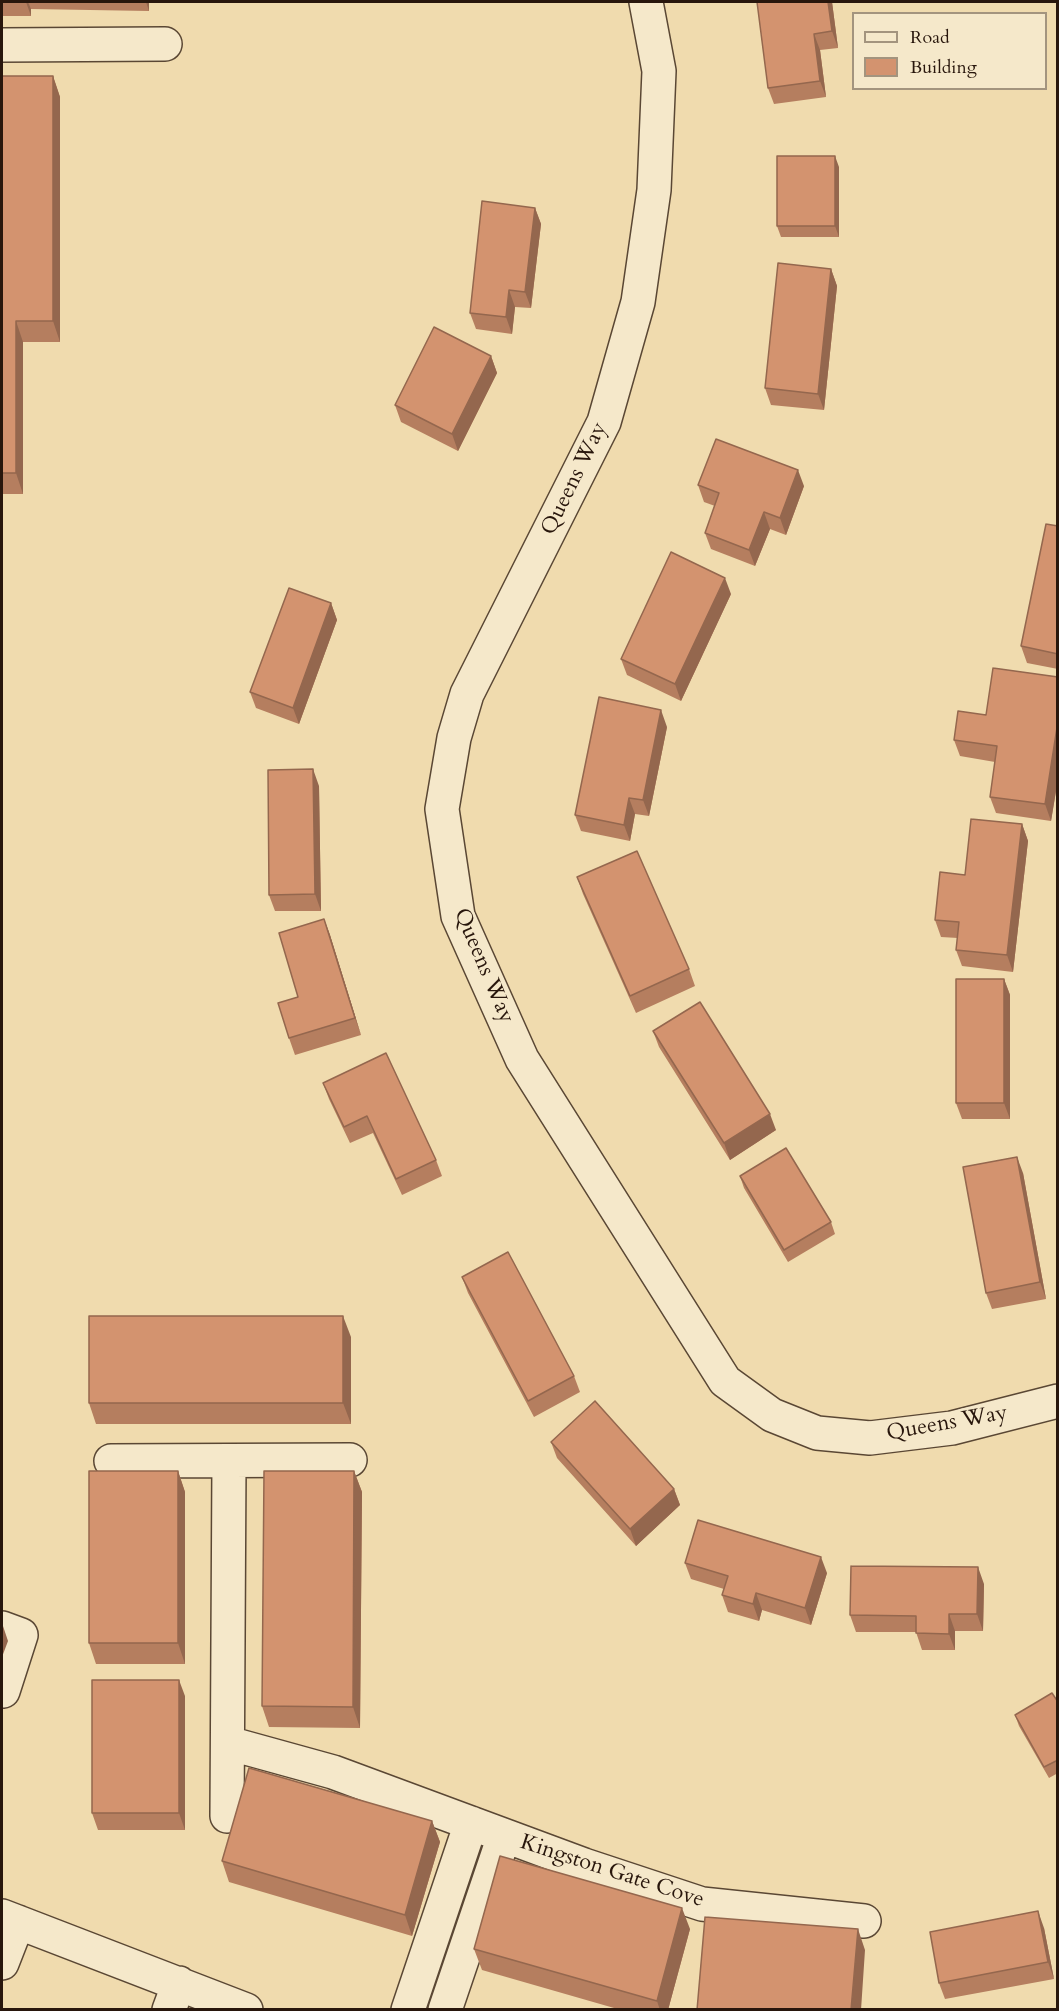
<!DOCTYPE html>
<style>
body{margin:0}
#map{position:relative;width:1059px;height:2011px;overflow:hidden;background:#f0dbae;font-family:Cardo,serif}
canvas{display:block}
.frame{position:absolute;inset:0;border:3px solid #28160c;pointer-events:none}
.legend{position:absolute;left:852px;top:12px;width:195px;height:78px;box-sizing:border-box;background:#f5e8ca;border:2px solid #a3947e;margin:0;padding:8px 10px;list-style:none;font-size:18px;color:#28160c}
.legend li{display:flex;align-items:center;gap:12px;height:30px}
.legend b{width:30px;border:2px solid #a3947e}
</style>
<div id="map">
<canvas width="1059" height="2011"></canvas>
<div class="frame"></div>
<ul class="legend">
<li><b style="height:8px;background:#f5e8ca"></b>Road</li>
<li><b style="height:16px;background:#d3936f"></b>Building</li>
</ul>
</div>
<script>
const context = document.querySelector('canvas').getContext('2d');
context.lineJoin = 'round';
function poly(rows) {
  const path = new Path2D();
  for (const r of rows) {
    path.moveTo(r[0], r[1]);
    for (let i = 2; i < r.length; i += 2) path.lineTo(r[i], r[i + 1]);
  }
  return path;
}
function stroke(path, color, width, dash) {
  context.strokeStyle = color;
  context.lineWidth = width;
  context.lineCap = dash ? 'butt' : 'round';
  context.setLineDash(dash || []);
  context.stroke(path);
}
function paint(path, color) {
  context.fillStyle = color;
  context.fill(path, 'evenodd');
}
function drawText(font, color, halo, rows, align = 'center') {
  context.font = font + ' Cardo,serif';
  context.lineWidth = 5;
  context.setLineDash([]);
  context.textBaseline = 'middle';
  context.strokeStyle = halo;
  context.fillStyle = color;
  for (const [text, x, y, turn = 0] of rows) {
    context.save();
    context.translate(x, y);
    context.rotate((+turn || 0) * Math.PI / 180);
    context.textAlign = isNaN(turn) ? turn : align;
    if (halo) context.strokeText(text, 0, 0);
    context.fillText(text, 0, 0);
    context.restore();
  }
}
const minor = poly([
 [646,2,659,71,654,190,638,302,604,422,467,694,454,738,442,809,458,916,522,1059,725,1381,772,1415,817,1433,870,1438,952,1428,1058,1401],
 [2,45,165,44],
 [111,1461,350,1460],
 [2,1628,21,1635,3,1691],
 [228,1743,333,1772,584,1865,702,1904,864,1921],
 [227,1816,229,1462],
 [2,1916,246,2010],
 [2,1963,18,1922],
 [169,2010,179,1983],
 [408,2010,471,1823],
 [445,2010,504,1836]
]);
const wall = poly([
 [2,2,149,2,149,11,31,9,31,16,2,16],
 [832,2,838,48,820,50,826,97,774,104,768,88],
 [2,76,53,76,60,97,60,342,23,342,23,494,2,494],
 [839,167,839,237,781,237,777,226],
 [535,208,541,224,531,308,515,307,512,334,476,329,470,313],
 [831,269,837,286,824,410,771,405,765,388],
 [491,356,497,373,458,451,401,422,395,405],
 [698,485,804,486,786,535,770,529,755,566,711,549,705,533,715,506,704,502],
 [1058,526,1058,669,1027,663,1021,646],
 [731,594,681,701,627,675,621,659],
 [331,603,337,620,299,724,256,708,250,692],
 [1058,677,1058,779,1051,821,996,813,990,797,995,762,960,756,954,740,986,715],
 [667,727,649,816,635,814,630,841,581,831,575,815],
 [319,786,321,911,275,911,269,895],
 [1022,824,1028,841,1013,972,962,966,956,950,958,938,941,937,935,920,965,875],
 [577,877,689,969,695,986,636,1013,583,894],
 [324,919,330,935,361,1035,295,1055,289,1038,298,997],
 [1004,979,1010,995,1010,1119,962,1119,956,1103],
 [653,1031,776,1130,730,1160,659,1047],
 [323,1083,436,1160,442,1176,402,1195,373,1133,350,1143,329,1099],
 [1023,1173,1046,1299,992,1309,986,1293],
 [740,1176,831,1222,835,1234,788,1262,744,1188],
 [462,1277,574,1376,580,1392,534,1417,468,1293],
 [351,1337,351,1424,96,1424,89,1403],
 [551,1442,674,1489,680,1505,636,1546,557,1458],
 [178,1471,185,1492,185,1664,96,1664,89,1643],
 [354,1471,362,1492,360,1728,269,1727,262,1706],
 [685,1563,827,1573,811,1625,762,1610,759,1621,728,1612,722,1595,724,1589,691,1579],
 [984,1584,983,1631,955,1631,955,1650,922,1650,916,1632,856,1632,850,1615],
 [185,1696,185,1830,98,1830,92,1813],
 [1058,1702,1058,1773,1049,1778,1019,1726,1015,1715],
 [432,1821,440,1842,412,1936,229,1882,222,1861],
 [1044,1928,1054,1979,945,1999,939,1983],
 [690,1929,668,2010,621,2010,482,1970,474,1949]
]);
const shadedWall = poly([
 [26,2,28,2,31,9,31,16],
 [146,2,149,2,149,11],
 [828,2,832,2,838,48,832,31],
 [814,34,820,50,826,97,820,81],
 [53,76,60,97,60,342,53,321],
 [835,156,839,167,839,237,835,226],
 [535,208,541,224,531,308,525,292],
 [831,269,837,286,824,410,818,394],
 [509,290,515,307,512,334,506,317],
 [16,321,23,342,23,494,16,473],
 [491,356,497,373,458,451,452,434],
 [798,470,804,486,786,535,780,518],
 [764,512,770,529,755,566,749,550],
 [725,578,731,594,681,701,675,684],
 [331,603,337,620,299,724,293,708],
 [661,710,667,727,649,816,643,800],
 [1058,721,1058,779,1051,821,1045,804],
 [313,769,319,786,321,911,315,894],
 [629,798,635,814,630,841,624,825],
 [1022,824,1028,841,1013,972,1007,955],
 [324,919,330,935,361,1035,355,1018],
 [1004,979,1010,995,1010,1119,1004,1103],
 [770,1114,776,1130,730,1160,724,1143],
 [1017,1157,1023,1173,1046,1299,1040,1282],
 [343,1316,351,1337,351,1424,343,1403],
 [178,1471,185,1492,185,1664,178,1643],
 [354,1471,362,1492,360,1728,353,1707],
 [674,1489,680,1505,636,1546,630,1529],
 [821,1557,827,1573,811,1625,805,1608],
 [978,1567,984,1584,983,1631,977,1614],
 [756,1593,762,1610,759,1621,753,1604],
 [949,1614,955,1631,955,1650,949,1634],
 [2,1623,8,1641,2,1657],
 [179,1680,185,1696,185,1830,179,1813],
 [432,1821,440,1842,412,1936,405,1915],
 [682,1908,690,1929,668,2010,660,2010,657,2001],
 [1038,1911,1044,1928,1054,1979,1048,1962],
 [858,1929,865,1950,861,2010,851,2010]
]);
const building = poly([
 [757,2,828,2,832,31,814,34,820,81,768,88,757,2],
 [2,76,53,76,53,321,16,321,16,473,2,473,2,76],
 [777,156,835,156,835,226,777,226,777,156],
 [482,201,535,208,525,292,509,290,506,317,470,313,482,201],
 [778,263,831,269,818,394,765,388,778,263],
 [434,327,491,356,452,434,395,405,434,327],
 [716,439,798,470,780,518,764,512,749,550,705,533,719,493,698,485,716,439],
 [1046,524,1058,526,1058,654,1021,646,1046,524],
 [671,552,725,578,675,684,621,659,671,552],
 [289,588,331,603,293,708,250,692,289,588],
 [993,668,1058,677,1058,721,1045,804,990,797,997,746,954,740,958,711,986,715,993,668],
 [599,697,661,710,643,800,629,798,624,825,575,815,599,697],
 [313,769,315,894,269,895,268,770,313,769],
 [971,819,1022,824,1007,955,956,950,959,922,935,920,940,872,965,875,971,819],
 [637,851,689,969,630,996,577,877,637,851],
 [324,919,355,1018,289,1038,278,1003,298,997,279,933,324,919],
 [956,979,1004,979,1004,1103,956,1103,956,979],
 [700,1002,770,1114,724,1143,653,1031,700,1002],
 [386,1053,436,1160,396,1179,367,1116,344,1127,323,1083,386,1053],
 [786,1148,831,1222,784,1250,740,1176,786,1148],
 [1017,1157,1040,1282,986,1293,963,1167,1017,1157],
 [508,1252,574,1376,528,1401,462,1277,508,1252],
 [89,1316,343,1316,343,1403,89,1403,89,1316],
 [595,1401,674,1489,630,1529,551,1442,595,1401],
 [89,1471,178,1471,178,1643,89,1643,89,1471],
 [264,1471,354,1471,353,1707,262,1706,264,1471],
 [698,1520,821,1557,805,1608,756,1593,753,1604,722,1595,728,1576,685,1563,698,1520],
 [851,1566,978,1567,977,1614,949,1614,949,1634,916,1633,916,1616,850,1615,851,1566],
 [92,1680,179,1680,179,1813,92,1813,92,1680],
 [1052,1693,1058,1702,1058,1760,1044,1767,1015,1715,1052,1693],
 [249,1768,432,1821,405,1915,222,1861,249,1768],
 [500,1856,682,1908,657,2001,474,1949,500,1856],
 [1038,1911,1048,1962,939,1983,930,1932,1038,1911],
 [705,1917,858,1929,851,2010,697,2010,705,1917]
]);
const streetNames = [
 ["Queens Way",575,479,-64],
 ["Queens Way",483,966,67],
 ["Queens Way",947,1424,-10],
 ["Kingston Gate Cove",612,1872,18]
];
stroke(minor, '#5a4734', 36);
stroke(minor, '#f5e8ca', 33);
paint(wall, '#b57e5f');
paint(shadedWall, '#94674e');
paint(building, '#d3936f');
stroke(building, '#94674e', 1.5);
drawText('22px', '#28160c', '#f5e8ca', streetNames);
</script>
